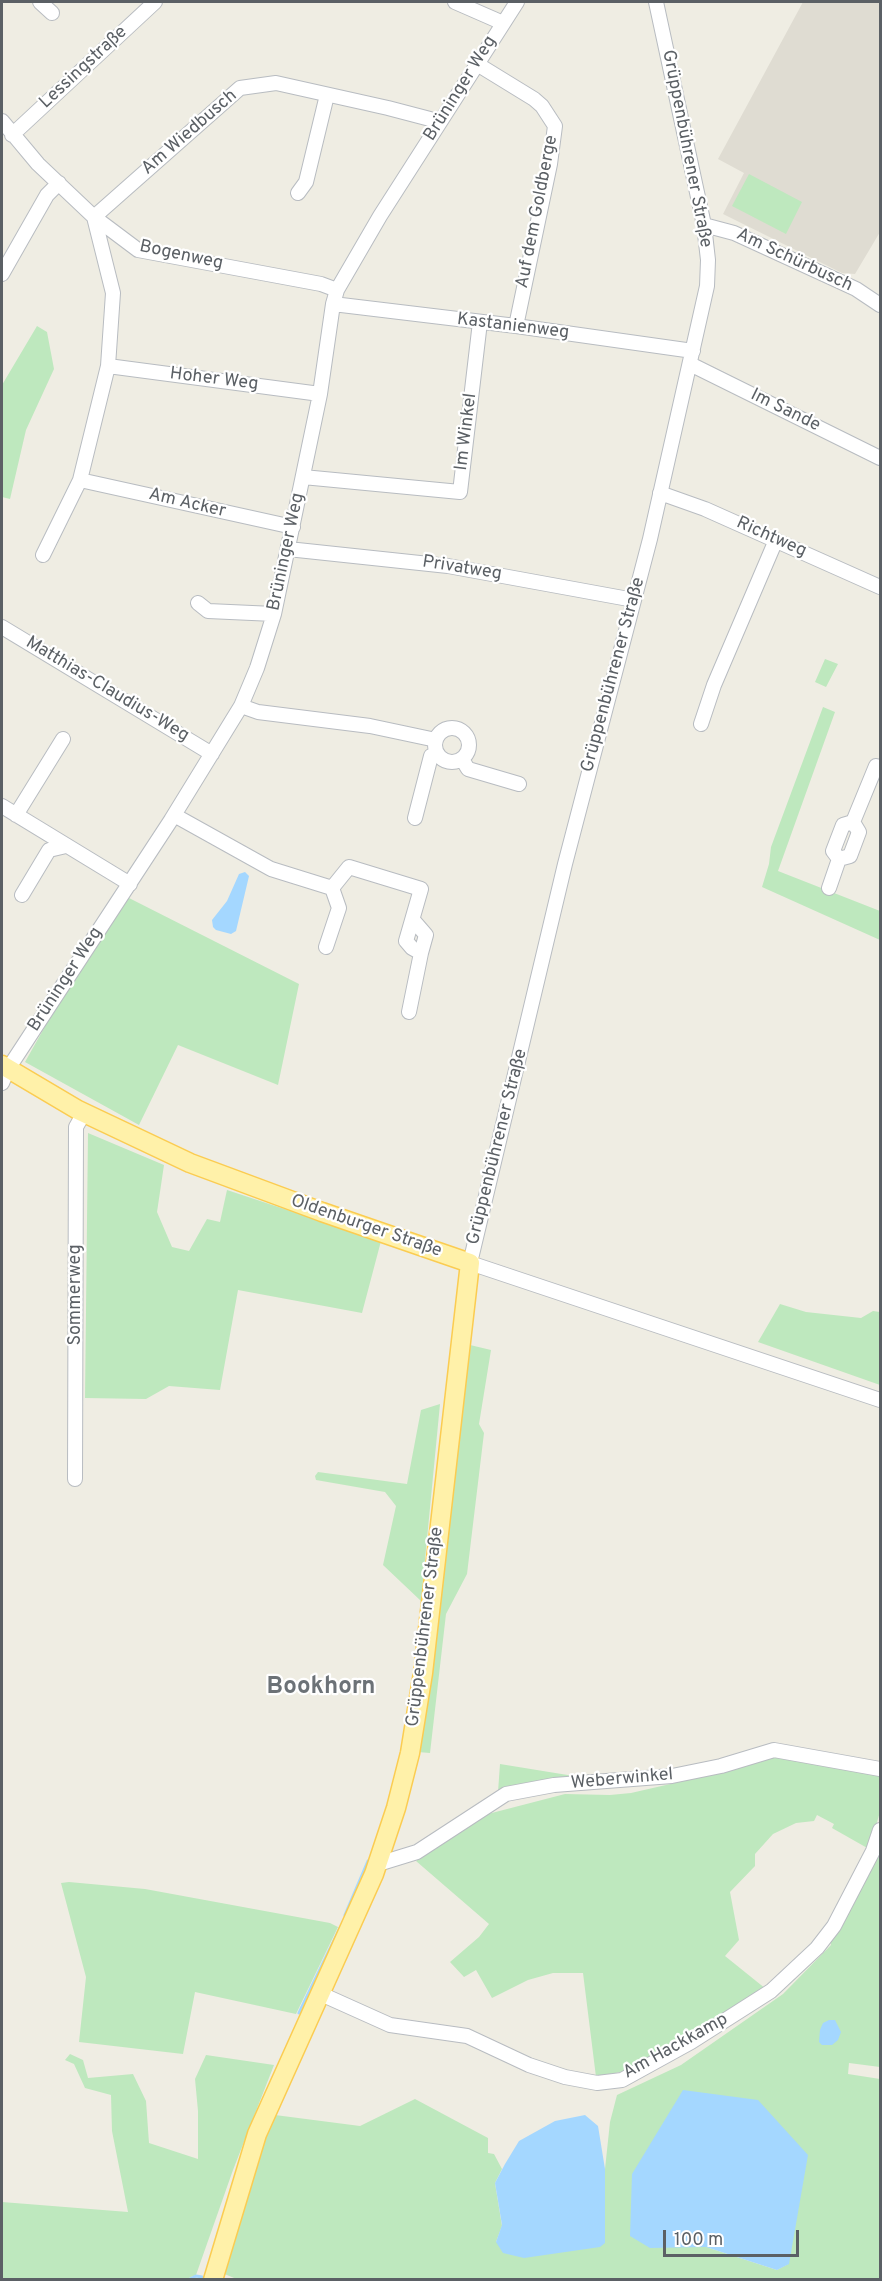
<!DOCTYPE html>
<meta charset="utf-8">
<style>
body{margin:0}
#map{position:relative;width:882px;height:2281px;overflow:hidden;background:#efede3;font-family:Overpass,sans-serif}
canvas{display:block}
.frame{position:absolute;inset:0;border:3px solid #5b6065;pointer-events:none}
.scale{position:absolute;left:663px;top:2230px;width:136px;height:27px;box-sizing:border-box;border:3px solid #5b6065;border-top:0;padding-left:8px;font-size:18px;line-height:21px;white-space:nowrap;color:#5b6065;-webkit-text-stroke:4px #fff;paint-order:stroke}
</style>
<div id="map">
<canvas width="882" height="2281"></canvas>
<div class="frame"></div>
<div class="scale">100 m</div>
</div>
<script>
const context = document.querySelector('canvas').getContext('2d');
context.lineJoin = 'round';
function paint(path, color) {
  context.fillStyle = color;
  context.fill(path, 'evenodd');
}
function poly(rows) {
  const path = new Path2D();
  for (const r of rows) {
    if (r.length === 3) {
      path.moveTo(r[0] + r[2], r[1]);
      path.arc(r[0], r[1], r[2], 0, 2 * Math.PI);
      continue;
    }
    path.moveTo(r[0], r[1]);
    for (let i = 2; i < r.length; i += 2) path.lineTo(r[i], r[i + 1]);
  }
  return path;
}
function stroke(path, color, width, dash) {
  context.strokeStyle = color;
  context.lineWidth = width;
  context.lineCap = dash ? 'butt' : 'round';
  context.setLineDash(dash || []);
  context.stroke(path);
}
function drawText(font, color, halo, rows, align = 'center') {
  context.font = font + ' Overpass,sans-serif';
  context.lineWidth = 4.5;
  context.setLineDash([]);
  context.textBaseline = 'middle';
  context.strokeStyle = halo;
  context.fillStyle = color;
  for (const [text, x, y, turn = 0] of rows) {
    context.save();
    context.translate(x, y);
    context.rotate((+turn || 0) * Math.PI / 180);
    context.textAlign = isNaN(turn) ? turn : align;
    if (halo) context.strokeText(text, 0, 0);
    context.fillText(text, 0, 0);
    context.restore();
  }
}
const education = poly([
 [803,2,880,2,880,232,855,274,842,273,723,214,744,173,718,159]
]);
const green = poly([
 [749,174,802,202,786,234,732,206],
 [37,326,47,332,54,369,26,430,10,499,2,497,2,385],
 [825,659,838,664,826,687,815,682],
 [823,707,835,712,778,871,880,911,880,940,762,887,769,864,771,847],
 [127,897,299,984,278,1085,178,1045,139,1125,25,1062,74,975],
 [88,1133,164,1165,157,1212,172,1247,189,1251,207,1219,220,1222,227,1190,381,1241,362,1313,238,1290,220,1390,169,1386,146,1399,85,1398],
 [780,1304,806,1312,861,1318,873,1311,880,1312,880,1385,758,1342],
 [470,1345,491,1350,479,1424,484,1433,467,1574,446,1614,430,1753,418,1752],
 [440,1404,421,1601,383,1565,396,1506,385,1492,316,1480,315,1476,318,1472,407,1484,421,1410],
 [775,1756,880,1776,880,1812,869,1849,832,1828,834,1824,817,1815,814,1821,796,1823,773,1834,755,1854,755,1866,730,1892,739,1940,725,1956,766,1989,671,2050,625,2071,596,2077,583,1973,553,1973,528,1980,492,1998,476,1970,464,1977,450,1962,479,1937,489,1924,416,1861,435,1843,484,1815,565,1794,610,1795,631,1793,727,1771],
 [500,1764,586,1778,524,1783,498,1792],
 [880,1844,880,2067,849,2063,848,2074,880,2079,880,2279,239,2280,222,2273,250,2173,275,2115,360,2126,415,2099,488,2138,488,2153,494,2154,502,2169,495,2183,502,2226,496,2242,605,2243,605,2169,610,2122,617,2095,681,2065,783,1994,831,1945,830,1940],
 [706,2247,788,2264,777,2270],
 [69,1882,145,1889,330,1923,338,1927,296,2014,195,1992,183,2054,79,2042,86,1977,61,1883],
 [70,2054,83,2060,88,2078,133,2074,146,2101,149,2143,198,2159,198,2111,195,2079,206,2055,274,2065,233,2170,196,2275,184,2280,2,2279,2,2202,128,2212,112,2131,111,2095,85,2088,74,2064,65,2060]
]);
const water = poly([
 [245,872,249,876,236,931,231,934,216,930,213,927,212,920,227,901,239,874],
 [829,2020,835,2020,841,2032,838,2040,832,2045,822,2045,819,2042,820,2030,823,2023],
 [683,2090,758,2100,808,2155,789,2264,777,2270,706,2247,650,2248,630,2236,632,2174],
 [585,2115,598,2126,605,2169,605,2243,600,2247,524,2258,503,2253,496,2242,502,2225,495,2183,505,2164,519,2141,555,2121]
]);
const stream = poly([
 [345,1915,368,1861],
 [299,2013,340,1928],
 [188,2280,196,2276,202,2277]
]);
const minor = poly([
 [40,2,52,13],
 [455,2,503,23],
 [656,2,704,225,708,260,707,286,650,539,565,864,470,1263,880,1400],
 [477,64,534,99,542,106,555,126,550,164,516,326],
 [2,121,38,164,94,217,138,250,321,284,337,290],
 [12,135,155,2],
 [298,193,306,182,327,95],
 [704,225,734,233,856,289,880,305],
 [2,274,47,195,59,183],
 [333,304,516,326,693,351],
 [690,364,880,458],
 [108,366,320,394],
 [303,477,460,492,480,322],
 [80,480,293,527],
 [660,493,705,509,880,587],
 [288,549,448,566,634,600],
 [43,555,80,480,108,366,113,293,94,217,240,88,276,83,388,108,430,119,438,124],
 [198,603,208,611,274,614],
 [2,627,212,754],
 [241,706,258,712,370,726,436,740],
 [701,724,714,685,776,540],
 [452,745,17],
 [462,759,468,769,519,784],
 [2,806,130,884],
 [16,815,63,739],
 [174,815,271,869,332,888,349,867,421,889,406,941,412,948,421,953,409,1012],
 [415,818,431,756,437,754],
 [839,859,850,856,859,832,853,822],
 [829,888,839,859,833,851,843,825,853,822,876,766,880,768],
 [22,895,49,850,66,846],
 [413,920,426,935,421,953],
 [326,947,339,908,332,888],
 [2,1083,8,1069,171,820,241,706,257,668,274,614,320,394,333,304,337,290,380,216,517,2],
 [75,1479,76,1127,84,1113],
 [378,1864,417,1852,506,1794,554,1785,672,1776,721,1766,774,1750,880,1769],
 [321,1994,390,2025,467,2036,529,2065,565,2077,597,2083,622,2080,691,2042,771,1991,817,1948,834,1926,873,1851,880,1830]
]);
const major = poly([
 [2,1065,78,1110,190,1163,322,1212,470,1263,423,1673,410,1753,396,1808,374,1874,257,2134,213,2280]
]);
const streetNames = [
 ["Lessingstraße",84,68,-43],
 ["Brüninger Weg",461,89,-58],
 ["Am Wiedbusch",190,133,-41],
 ["Grüppenbührener Straße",686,149,79],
 ["Auf dem Goldberge",538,212,-79],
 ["Bogenweg",181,256,12],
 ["Am Schürbusch",794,261,25],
 ["Kastanienweg",513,327,7],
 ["Hoher Weg",214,380,7],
 ["Im Sande",785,411,26],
 ["Im Winkel",467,432,-83],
 ["Am Acker",187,504,13],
 ["Richtweg",771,538,24],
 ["Brüninger Weg",287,552,-78],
 ["Privatweg",462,569,9],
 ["Grüppenbührener Straße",614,675,-75],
 ["Matthias-Claudius-Weg",107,690,31],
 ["Brüninger Weg",66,980,-57],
 ["Grüppenbührener Straße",498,1147,-76],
 ["Oldenburger Straße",366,1227,19],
 ["Sommerweg",76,1295,-90],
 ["Grüppenbührener Straße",426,1627,-83],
 ["Weberwinkel",622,1780,-5],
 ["Am Hackkamp",676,2047,-29]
];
const districtNames = [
 ["Bookhorn",321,1688]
];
paint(education, '#dfdcd2');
paint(green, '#bee8be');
paint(water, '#a4d7ff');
stroke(stream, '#a4d7ff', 3);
stroke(minor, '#b8bcc1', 16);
stroke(major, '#fbcc51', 21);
stroke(minor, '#fff', 14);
stroke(major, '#fff1a9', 18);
drawText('18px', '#5b6065', '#fff', streetNames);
drawText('bold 24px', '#6c7277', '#fff', districtNames);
</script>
